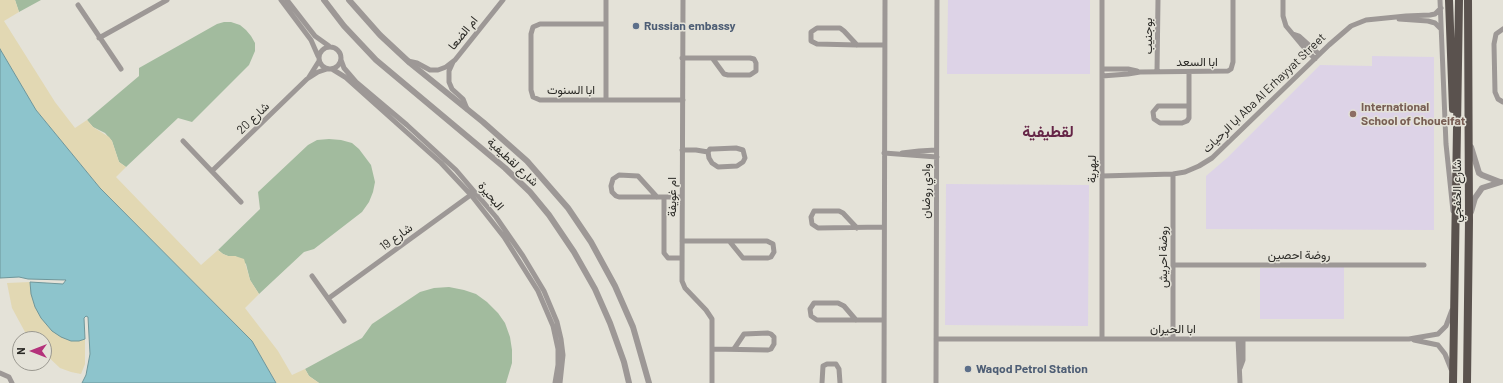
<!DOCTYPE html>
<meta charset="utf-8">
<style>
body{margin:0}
#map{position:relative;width:1503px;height:383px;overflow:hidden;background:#e4e2d8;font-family:Barlow,sans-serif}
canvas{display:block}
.north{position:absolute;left:12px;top:331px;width:40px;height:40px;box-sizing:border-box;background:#e4e2d8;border:1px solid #9a9890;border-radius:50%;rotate:270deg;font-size:11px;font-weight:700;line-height:16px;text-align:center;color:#2a2925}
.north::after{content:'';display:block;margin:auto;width:14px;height:18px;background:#b4327b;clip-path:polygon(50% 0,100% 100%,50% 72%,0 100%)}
</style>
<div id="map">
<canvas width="1503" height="383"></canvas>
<div class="north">N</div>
</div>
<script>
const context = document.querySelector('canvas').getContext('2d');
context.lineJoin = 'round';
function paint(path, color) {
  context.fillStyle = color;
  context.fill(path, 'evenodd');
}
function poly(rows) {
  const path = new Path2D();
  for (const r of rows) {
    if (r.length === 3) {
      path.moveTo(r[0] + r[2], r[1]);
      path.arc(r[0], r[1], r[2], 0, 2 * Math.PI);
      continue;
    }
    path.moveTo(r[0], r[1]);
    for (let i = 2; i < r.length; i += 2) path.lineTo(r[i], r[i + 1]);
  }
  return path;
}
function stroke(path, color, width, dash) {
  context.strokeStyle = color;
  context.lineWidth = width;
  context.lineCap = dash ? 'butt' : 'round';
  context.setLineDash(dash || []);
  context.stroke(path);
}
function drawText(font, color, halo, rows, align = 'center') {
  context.font = font + ' Barlow,Vazirmatn,sans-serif';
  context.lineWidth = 3;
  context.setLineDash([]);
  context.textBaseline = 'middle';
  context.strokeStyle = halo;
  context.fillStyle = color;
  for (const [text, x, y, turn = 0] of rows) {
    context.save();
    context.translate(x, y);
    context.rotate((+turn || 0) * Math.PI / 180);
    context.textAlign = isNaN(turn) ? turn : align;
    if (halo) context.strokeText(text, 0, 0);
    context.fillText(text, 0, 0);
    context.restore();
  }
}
const education = poly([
 [948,0,1090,0,1090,74,947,74],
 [1372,56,1434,57,1434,230,1206,229,1206,176,1227,158,1320,65,1372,66],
 [946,184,1089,185,1088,326,945,325],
 [1344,267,1344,319,1260,319,1260,268]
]);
const green = poly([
 [15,0,41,0,19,12],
 [224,22,231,22,240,25,246,30,251,36,255,43,255,51,249,65,192,122,178,118,126,167,119,162,112,141,105,133,93,127,87,120,139,76,139,68,217,24],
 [329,139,341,140,352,143,359,149,371,165,375,182,373,192,369,202,362,212,314,249,304,252,259,294,250,280,246,264,235,256,228,256,223,254,218,250,260,209,258,192,308,145,317,140],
 [449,287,464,290,476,294,487,302,498,313,505,323,510,337,512,350,512,363,506,383,319,383,309,376,305,369,362,338,372,324,420,292,434,288]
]);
const sand = poly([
 [0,0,15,0,19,12,4,21,55,102,75,128,87,120,93,127,109,137,112,141,119,162,126,167,116,177,201,265,218,250,223,254,228,256,235,256,244,259,250,280,259,294,245,308,278,351,292,375,305,369,309,376,319,383,276,383,252,341,100,188,36,110,0,49],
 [30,282,32,294,79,341,85,339,85,364,81,374,71,372,60,368,44,353,44,339,31,339,25,332,12,308,7,283]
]);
const water = poly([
 [0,49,36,110,100,188,252,341,276,383,82,383,86,375,90,354,88,317,86,316,84,318,85,339,79,341,71,341,61,337,52,331,41,318,35,307,31,294,30,282,63,284,66,280,28,279,19,277,0,278,0,49]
]);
const minor = poly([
 [281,0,311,40,318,56],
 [287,0,315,36,329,46],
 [683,0,682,281,685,288,706,310,712,319,712,383],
 [1102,0,1102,339],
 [1283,0,1283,16,1286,26,1301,44,1315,59],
 [1440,0,1446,144,1453,211],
 [78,5,121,69],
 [1399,19,1428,21,1435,23,1441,29],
 [606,24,540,24,533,27,531,34,531,90,533,97,540,100,683,100],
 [1503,29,1496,34,1494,44,1495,92,1498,99,1503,102],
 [1293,34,1299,36,1319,54],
 [99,38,167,0],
 [857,45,844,31,840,28,817,28,811,32,811,41,817,44,857,45,884,45],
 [330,58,11],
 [682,58,750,58,754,59,756,63,756,71,750,75,728,75,724,74,713,59],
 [341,60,344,68,356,82,407,125,456,170,496,217,523,256,544,291,557,322,561,339,563,355,560,383],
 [408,61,417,63,430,70,438,70,446,67,455,60,503,0],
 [453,62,449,71,449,82,452,89,463,99,467,109],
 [332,69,345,77,441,163,471,195,504,237,538,291,553,326,558,349,558,365,555,383],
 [1102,69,1128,69,1137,71],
 [1157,72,1158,0],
 [1102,76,1128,74,1140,72,1228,71,1231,69,1233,62,1233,0],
 [309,77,319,61],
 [606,100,606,0],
 [1189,106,1158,106,1153,112,1154,119,1160,123,1182,123,1187,121,1189,118,1189,72],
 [183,141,241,202],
 [682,150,696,150,708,152,710,149,713,149,736,148,743,150,745,158,743,162,737,166,718,167,712,163,709,158,708,152],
 [884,153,937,157],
 [902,153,919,151,936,150],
 [212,171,307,79,318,72,327,69],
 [1102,176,1173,174,1185,172,1199,166,1212,158,1329,45,1351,26,1366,20,1406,16,1430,15,1435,14,1441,8],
 [657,197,638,176,619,175,613,179,611,186,612,192,616,196,619,197,682,197],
 [664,197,664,253,668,258,682,258],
 [857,228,843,213,839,211,814,211,811,217,812,224,818,228,884,227],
 [682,241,767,241,773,244,774,252,771,257,768,258,743,258,730,242],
 [1173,265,1424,265],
 [312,276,344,321],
 [329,298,472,194],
 [856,320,844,306,838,303,814,303,810,309,811,316,817,320,884,320],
 [936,339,1409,339,1438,334,1446,326,1452,310],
 [1173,339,1173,174],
 [1238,339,1240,383],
 [1414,340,1438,345,1445,354,1451,369],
 [712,349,768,350,771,349,774,344,774,337,771,334,768,333,744,334,734,349],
 [1240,368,1243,360,1243,339],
 [0,373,9,377,12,383],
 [822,383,823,366,827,364,836,364,839,369,840,383],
 [884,383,885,0],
 [936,383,937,0]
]);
const tertiary = poly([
 [324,0,344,26,376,60,505,168,530,192,549,215,574,252,595,289,610,323,624,362,629,383],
 [349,0,380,35,410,63,483,122,527,161,568,208,591,242,615,286,633,327,649,383],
 [1471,147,1479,173,1482,175,1500,182],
 [1471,212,1475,198,1482,188,1501,182]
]);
const trunk = poly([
 [1449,0,1453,109],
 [1453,383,1459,0],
 [1467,383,1469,220,1468,0]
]);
const markers = [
 [636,26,4,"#5c6f8a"],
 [1353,114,4,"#8d6e63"],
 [968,369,4,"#5c6f8a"]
];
const serviceNames = [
 ["Russian embassy",644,26],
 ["Waqod Petrol Station",976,369]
];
const streetNames = [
 ["ام الضعا",463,33,-51],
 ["بوجنيب",1148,36,-90],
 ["ابا السعد",1197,62],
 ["ابا السنوت",571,90],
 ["ابا الرحيات Aba Al Erhayyat Street",1264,93,-44],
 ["شارع 20",253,118,-44],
 ["شارع لقطيفية",513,162,43],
 ["لبهرية",1092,169,-90],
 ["وادي روضان",926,191,-90],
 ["شارع الخفجي",1457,191,-90],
 ["البحيرة",491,196,50],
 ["ام غويفة",672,197,-90],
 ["شارع 19",396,237,-36],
 ["روضة احصين",1299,255],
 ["روضة احريش",1163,257,-90],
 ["ابا الحيران",1173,329]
];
const educationNames = [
 ["International",1361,107],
 ["School of Choueifat",1361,121]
];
const districtNames = [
 ["لقطيفية",1048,132]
];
paint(education, '#ddd3e7');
paint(green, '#a2bb9e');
paint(sand, '#e2d8b3');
paint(water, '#8dc4cc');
stroke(water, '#6f969a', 1);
stroke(minor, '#9d9896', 5);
stroke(tertiary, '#9d9896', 6);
stroke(trunk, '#5a524e', 8);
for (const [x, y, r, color] of markers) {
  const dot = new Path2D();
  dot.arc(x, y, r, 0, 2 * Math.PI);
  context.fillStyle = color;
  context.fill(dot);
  stroke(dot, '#e4e2d8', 1.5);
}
drawText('bold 12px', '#4e5e75', '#e4e2d8', serviceNames, 'left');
drawText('12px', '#2a2925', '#e4e2d8', streetNames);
drawText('bold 12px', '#785e54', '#e4e2d8', educationNames, 'left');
drawText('bold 16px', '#652547', '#e4e2d8', districtNames);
</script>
